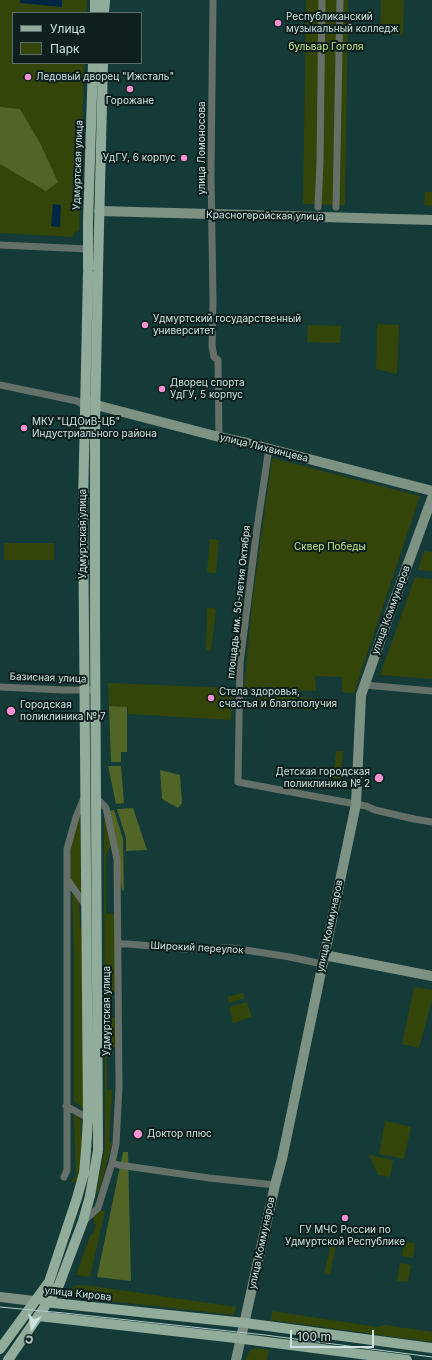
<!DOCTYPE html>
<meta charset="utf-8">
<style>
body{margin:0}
#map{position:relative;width:432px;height:1360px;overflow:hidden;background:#143b37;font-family:Inter,sans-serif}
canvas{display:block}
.legend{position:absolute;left:12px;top:12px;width:130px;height:52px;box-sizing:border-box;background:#0e1f1d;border:1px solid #5b6e6b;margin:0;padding:5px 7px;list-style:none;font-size:12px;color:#cfe4e1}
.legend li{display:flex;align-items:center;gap:8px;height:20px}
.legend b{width:20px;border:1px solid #5b6e6b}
.north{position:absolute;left:12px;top:1308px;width:40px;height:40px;-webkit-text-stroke:3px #0e1f1d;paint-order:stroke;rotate:193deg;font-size:11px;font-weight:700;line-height:16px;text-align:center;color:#cfe4e1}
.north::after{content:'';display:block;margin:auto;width:14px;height:18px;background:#cfe4e1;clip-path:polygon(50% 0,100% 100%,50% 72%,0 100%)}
.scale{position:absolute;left:290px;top:1330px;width:84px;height:18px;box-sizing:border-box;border:2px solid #cfe4e1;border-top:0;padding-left:5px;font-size:12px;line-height:14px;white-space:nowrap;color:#cfe4e1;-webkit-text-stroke:3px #0e1f1d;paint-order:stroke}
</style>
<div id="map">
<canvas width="432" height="1360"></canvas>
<ul class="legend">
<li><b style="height:5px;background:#92ac9b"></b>Улица</li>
<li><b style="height:11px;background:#344509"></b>Парк</li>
</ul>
<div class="north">С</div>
<div class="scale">100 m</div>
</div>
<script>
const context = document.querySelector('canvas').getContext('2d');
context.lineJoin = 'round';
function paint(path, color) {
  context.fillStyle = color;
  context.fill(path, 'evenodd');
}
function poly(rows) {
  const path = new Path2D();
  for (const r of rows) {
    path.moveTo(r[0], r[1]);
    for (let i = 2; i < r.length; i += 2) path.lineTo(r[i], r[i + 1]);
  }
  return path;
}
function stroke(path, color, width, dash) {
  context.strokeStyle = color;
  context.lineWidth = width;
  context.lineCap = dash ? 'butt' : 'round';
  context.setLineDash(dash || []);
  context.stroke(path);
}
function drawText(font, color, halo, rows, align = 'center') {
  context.font = font + ' Inter,sans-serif';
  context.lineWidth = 4;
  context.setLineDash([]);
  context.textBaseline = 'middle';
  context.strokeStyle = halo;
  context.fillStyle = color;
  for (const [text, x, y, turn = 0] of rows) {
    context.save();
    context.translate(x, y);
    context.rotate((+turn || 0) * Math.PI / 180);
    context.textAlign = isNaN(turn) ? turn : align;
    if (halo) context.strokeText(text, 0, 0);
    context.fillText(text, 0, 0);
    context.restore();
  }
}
const green = poly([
 [0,0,87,0,86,13,13,13,13,63,84,63,79,230,74,233,73,237,0,233],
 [306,0,348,0,345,205,303,204],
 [381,0,404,0,403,35,380,34],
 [425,192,432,192,432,206,424,205],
 [377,324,399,325,397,374,376,369],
 [308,325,341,326,340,343,307,342],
 [272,458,420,496,354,693,342,692,342,677,315,676,316,691,244,688,252,604],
 [210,539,219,540,216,573,207,572],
 [4,543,54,543,54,560,4,560],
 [424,551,432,552,432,571,418,570],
 [415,577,432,579,432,679,380,675],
 [207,607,216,609,211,651,206,650],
 [108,683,233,688,231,720,128,714,128,707,109,706],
 [258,695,313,698,312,710,258,707],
 [336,751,343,751,340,785,333,787],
 [104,811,112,844,106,854,106,914,115,913,116,992,111,992,112,1017,116,1018,116,1048,107,1046,107,1090,112,1090,109,1141,112,1144,99,1191,96,1193,105,1147],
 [80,814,82,894,70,877,71,847],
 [72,890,79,901,80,925,83,933,84,1109,74,1101,74,957],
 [414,987,432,990,432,1000,419,1048,402,1044],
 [243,993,245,998,229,1003,227,997],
 [247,1002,252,1017,233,1023,229,1007],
 [76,1115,81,1120,81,1134,84,1140,81,1164,77,1181,74,1182,71,1182,76,1175,74,1116],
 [385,1121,411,1127,404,1159,379,1154],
 [369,1155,393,1160,390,1177,378,1175],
 [100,1211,105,1211,90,1277,76,1275,90,1236,93,1234,96,1225,94,1224,94,1216],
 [404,1241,415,1244,413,1258,402,1256],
 [331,1245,336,1246,330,1275,324,1274],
 [400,1263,411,1265,408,1282,397,1281],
 [77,1285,92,1286,236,1307,234,1315,83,1298,75,1296,71,1293,71,1288],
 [272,1311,377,1327,385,1325,432,1332,432,1342,271,1320],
 [257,1348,269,1350,267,1360,246,1360,247,1355,251,1350]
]);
const forest = poly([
 [0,107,20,109,40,143,58,182,46,191,0,164],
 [109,706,127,707,127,752,121,752,121,762,111,762],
 [108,766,121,766,124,803,116,804],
 [160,770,180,775,182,803,178,808,162,799],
 [133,808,147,850,126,851,126,838,117,809],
 [114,810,123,839,124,891,122,890,109,811],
 [123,1152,128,1152,131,1281,97,1277]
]);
const water = poly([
 [20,0,62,0,62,7,20,3],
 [53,204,61,205,60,227,51,226]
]);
const street = poly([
 [213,0,211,174,213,301,212,346,214,357,218,360,219,437],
 [318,207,320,162,322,0],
 [336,207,340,0],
 [0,245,88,249],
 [0,385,77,401,91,410,95,417],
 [269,448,257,528,240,663,238,782,366,806,375,810,414,819,432,822],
 [364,685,432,691],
 [0,687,63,690,96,690],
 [67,879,86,906],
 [119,944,128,944,185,949,232,948,290,957,322,964],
 [66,1106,88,1118],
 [112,1163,119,1165,209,1178,275,1185],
 [64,1177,67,1170,67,849,76,817,84,798],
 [84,1221,98,1208,112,1163,116,1144,119,1088,117,859,106,808,96,797]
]);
const secondary = poly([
 [99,211,432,220],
 [89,401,96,405,219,437,247,443,432,491],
 [324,955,432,976],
 [0,1297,34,1301],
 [236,1360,275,1185,282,1159,356,804,361,695,386,624,432,498]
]);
const primary = poly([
 [95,13,95,0],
 [104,13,105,0],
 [88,269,88,221,93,63],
 [98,269,103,63],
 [44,1302,245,1323,432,1348],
 [38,1316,236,1338,407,1360],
 [0,1349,49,1282,77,1198,84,1173,86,1151,88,1118,83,505,88,272],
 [8,1360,48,1302,59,1285,83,1221,90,1196,98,1150,95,629,95,425,98,272]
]);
const tram = poly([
 [0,1307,64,1313,265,1335,432,1357]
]);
const markers = [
 [278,23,4,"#f491d3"],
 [28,77,4,"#f491d3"],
 [130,89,4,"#f491d3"],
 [184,158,4,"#f491d3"],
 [145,325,4,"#f491d3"],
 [162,389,4,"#f491d3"],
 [24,428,4,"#f491d3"],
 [211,698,4,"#f491d3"],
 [11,711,5,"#f491d3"],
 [379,778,5,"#f491d3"],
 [138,1134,5,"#f491d3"],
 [345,1218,4,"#f491d3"]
];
const poiNames = [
 ["Республиканский",286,17],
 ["музыкальный колледж",286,29],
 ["Ледовый дворец \"Ижсталь\"",36,77],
 ["Горожане",130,101,"center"],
 ["УдГУ, 6 корпус",176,158,"right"],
 ["Удмуртский государственный",153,319],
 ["университет",153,331],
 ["Дворец спорта",170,383],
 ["УдГУ, 5 корпус",170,395],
 ["МКУ \"ЦДОиВ-ЦБ\"",32,422],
 ["Индустриального района",32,434],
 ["Стела здоровья,",219,692],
 ["счастья и благополучия",219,704],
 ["Городская",20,705],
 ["поликлиника № 7",20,717],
 ["Детская городская",370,772,"right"],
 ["поликлиника № 2",370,784,"right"],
 ["Доктор плюс",147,1134],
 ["ГУ МЧС России по",345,1230,"center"],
 ["Удмуртской Республике",345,1242,"center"]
];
const parkNames = [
 ["бульвар Гоголя",326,47],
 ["Сквер Победы",330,547]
];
const streetNames = [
 ["улица Ломоносова",202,148,-90],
 ["Удмуртская улица",78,165,-88],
 ["Красногеройская улица",265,216,1],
 ["улица Лихвинцева",264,448,14],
 ["Удмуртская улица",83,534,-90],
 ["площадь им. 50-летия Октября",239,602,-84],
 ["улица Коммунаров",391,610,-70],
 ["Базисная улица",48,678,2],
 ["улица Коммунаров",330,926,-78],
 ["Широкий переулок",197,948,3],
 ["Удмуртская улица",107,1011,-90],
 ["улица Коммунаров",262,1243,-78],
 ["улица Кирова",78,1294,6]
];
paint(green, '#344509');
paint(forest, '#506526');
paint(water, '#002646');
stroke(street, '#647068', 7);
stroke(secondary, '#7e9284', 10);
stroke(primary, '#92ac9b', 10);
stroke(tram, '#b4ccc9', 1);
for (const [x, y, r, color] of markers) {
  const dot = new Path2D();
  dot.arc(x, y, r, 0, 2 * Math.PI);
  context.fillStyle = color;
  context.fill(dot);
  stroke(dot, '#0e1f1d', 1.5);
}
drawText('10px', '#cfe4e1', '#0e1f1d', poiNames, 'left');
drawText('10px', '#c6e88d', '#0e1f1d', parkNames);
drawText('10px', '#cfe4e1', '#0e1f1d', streetNames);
</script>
